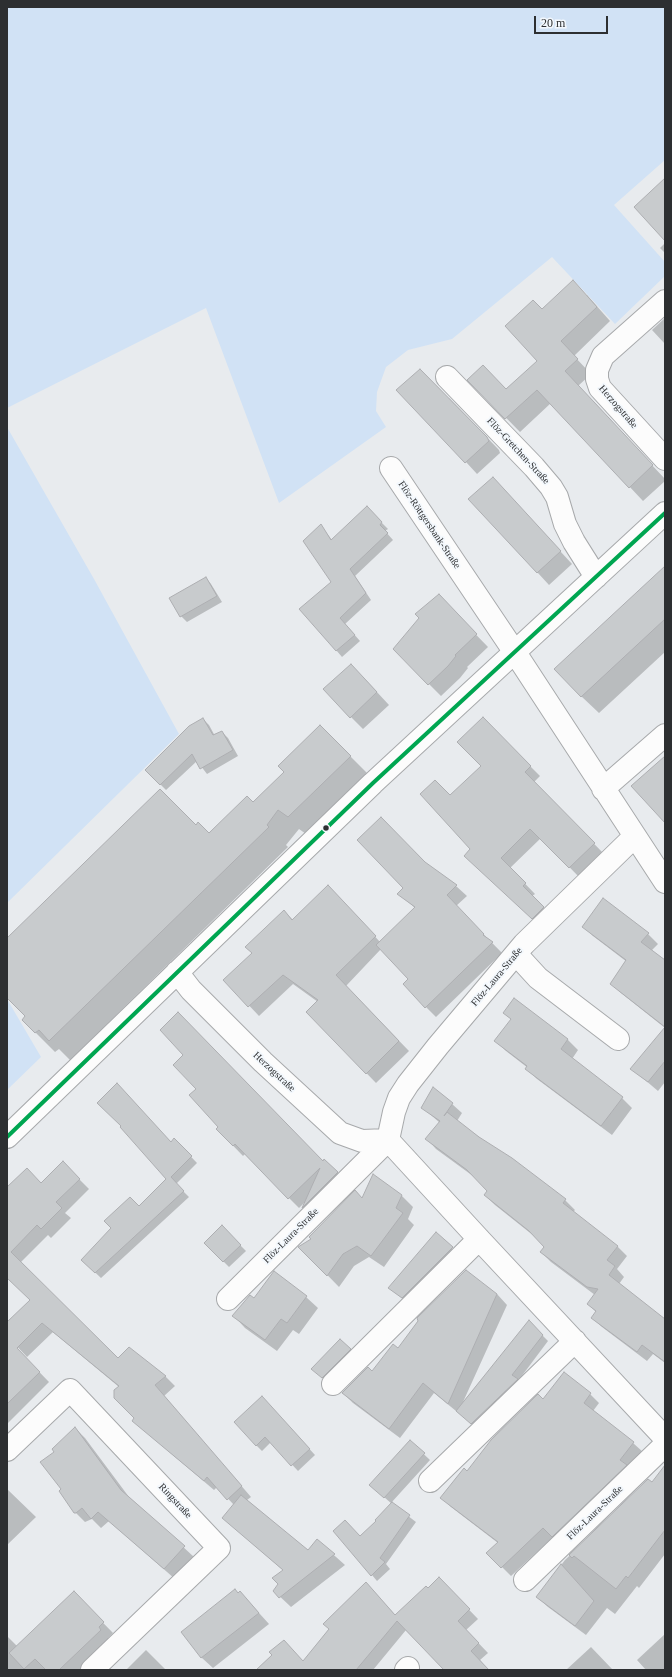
<!DOCTYPE html>
<meta charset="utf-8">
<style>
body{margin:0}
#map{position:relative;width:672px;height:1677px;overflow:hidden;background:#e8ebee;font-family:"Times New Roman",serif}
canvas{display:block}
.frame{position:absolute;inset:0;border:8px solid #2d2f31;pointer-events:none}
.scale{position:absolute;left:534px;top:16px;width:74px;height:18px;box-sizing:border-box;border:2px solid #2d2f31;border-top:0;padding-left:5px;font-size:12px;line-height:14px;white-space:nowrap;color:#2d2f31;-webkit-text-stroke:3px #f3f8fd;paint-order:stroke}
</style>
<div id="map">
<canvas width="672" height="1677"></canvas>
<div class="frame"></div>
<div class="scale">20 m</div>
</div>
<script>
const context = document.querySelector('canvas').getContext('2d');
context.lineJoin = 'round';
function paint(path, color) {
  context.fillStyle = color;
  context.fill(path, 'evenodd');
}
function poly(rows) {
  const path = new Path2D();
  for (const r of rows) {
    path.moveTo(r[0], r[1]);
    for (let i = 2; i < r.length; i += 2) path.lineTo(r[i], r[i + 1]);
  }
  return path;
}
function stroke(path, color, width, dash) {
  context.strokeStyle = color;
  context.lineWidth = width;
  context.lineCap = dash ? 'butt' : 'round';
  context.setLineDash(dash || []);
  context.stroke(path);
}
function drawText(font, color, halo, rows, align = 'center') {
  context.font = font + ' "Times New Roman",serif';
  context.lineWidth = 3.5;
  context.setLineDash([]);
  context.textBaseline = 'middle';
  context.strokeStyle = halo;
  context.fillStyle = color;
  for (const [text, x, y, turn = 0] of rows) {
    context.save();
    context.translate(x, y);
    context.rotate((+turn || 0) * Math.PI / 180);
    context.textAlign = isNaN(turn) ? turn : align;
    if (halo) context.strokeText(text, 0, 0);
    context.fillText(text, 0, 0);
    context.restore();
  }
}
const green = poly([
 [7,7,665,7,665,160,614,205,665,262,665,276,615,324,552,257,452,339,408,350,386,367,377,392,376,411,386,427,279,503,206,308,7,408],
 [7,427,94,579,179,734,7,903],
 [7,999,41,1057,7,1090]
]);
const shadow = poly([
 [665,243,665,253,660,248],
 [587,295,610,321,574,356,591,374,578,386,665,479,665,481,643,501,551,403,520,432,469,380,506,390,539,361,542,310],
 [665,318,665,344,652,330],
 [449,398,499,450,500,453,477,474,466,462],
 [504,490,572,564,549,585,470,499],
 [367,508,388,529,385,531,393,540,355,576,371,600,345,624,360,641,342,657,301,609,332,582,321,526,332,540],
 [665,568,665,652,599,713,581,696],
 [206,578,211,584,222,602,187,622,181,616],
 [450,608,488,647,467,667,468,668,460,678,441,696,429,684],
 [363,677,389,705,363,729,351,717],
 [203,719,209,725,215,736,222,732,228,738,238,756,207,774,197,761,166,790,146,770],
 [483,719,540,776,534,782,604,854,579,877,541,838,510,868,535,894,532,896,553,918,542,928,475,865,472,849,450,796,482,766],
 [320,726,370,776,309,836,299,829,286,845,288,847,70,1060,59,1049,55,1052,23,1020,27,1017,7,974,7,940,196,826,209,835,253,804,285,772],
 [426,864,456,886,467,896,456,906,502,953,436,1017,426,1007,410,979,381,949,346,986,409,1051,376,1083,307,1012,318,1002,293,984,259,1016,225,980,253,954,284,911,293,920,338,896,380,942,415,908,399,894],
 [583,926,648,934,658,944,651,951,665,962,665,1028,621,993,611,983,627,962,593,936],
 [514,999,568,1040,578,1050,572,1059,622,1098,632,1108,612,1135,537,1079,527,1069,528,1068,506,1051,496,1041,512,1020,504,1013],
 [665,1028,665,1082,658,1091,632,1069],
 [452,1104,462,1113,457,1121,565,1200,575,1210,573,1212,617,1246,627,1256,617,1269,624,1277,619,1284,664,1319,665,1317,665,1363,653,1354,647,1361,602,1327,592,1318,596,1312,588,1304,595,1295,551,1262,541,1252,546,1247,539,1240,495,1205,485,1195,488,1191,477,1179,436,1149,427,1139,440,1123,422,1107],
 [217,1129,324,1162,325,1160,347,1183,313,1217,303,1208,306,1201,299,1208,245,1154,243,1156],
 [174,1139,197,1163,176,1184,189,1197,101,1278,82,1260,167,1179],
 [63,1163,89,1189,65,1213,71,1218,51,1238,48,1235,20,1263,118,1359,165,1376,175,1386,164,1396,251,1497,247,1500,308,1551,317,1540,345,1565,291,1607,274,1591,279,1584,284,1571,223,1518,234,1505,217,1487,214,1490,133,1421,135,1418,119,1387,53,1332,27,1357,7,1336,7,1324,31,1300,7,1276,7,1189,41,1184],
 [401,1195,413,1207,408,1219,414,1225,384,1267,369,1257,354,1266,339,1287,300,1247,312,1239,363,1199],
 [222,1227,246,1251,229,1267,205,1243],
 [436,1234,458,1254,408,1303,389,1288],
 [497,1294,507,1305,463,1402,529,1322,548,1341,518,1381,523,1386,478,1429,434,1393,400,1438,353,1403,343,1393,372,1372,398,1349],
 [306,1297,318,1308,299,1334,293,1330,277,1351,245,1328,234,1316],
 [350,1349,356,1355,329,1383,312,1369],
 [18,1350,49,1382,7,1424,7,1360],
 [590,1394,599,1403,593,1411,633,1443,643,1452,562,1545,553,1537,511,1576,488,1553,498,1543,451,1507,442,1498,544,1400],
 [268,1404,315,1455,298,1471,271,1442,262,1451,256,1445],
 [75,1428,85,1438,129,1497,194,1557,175,1579,109,1521,101,1528,92,1519,85,1522,75,1512,63,1490],
 [410,1441,430,1460,391,1503,416,1522,386,1564,390,1569,377,1581,372,1575,360,1537,377,1521,392,1504,376,1490],
 [665,1479,665,1554,639,1588,637,1586,615,1614,607,1608,586,1635,548,1607,537,1597,565,1560,648,1480,652,1483],
 [7,1489,36,1517,7,1545],
 [366,1583,396,1616,428,1589,448,1588,478,1619,466,1630,488,1653,480,1660,488,1670,445,1670,406,1630,373,1670,268,1670,303,1662],
 [74,1593,113,1633,108,1638,110,1640,79,1670,7,1670,7,1636,17,1646],
 [250,1603,269,1624,213,1668,202,1658,182,1632],
 [665,1634,665,1670,646,1670,637,1660],
 [591,1647,613,1670,566,1670],
 [146,1650,166,1670,126,1670]
]);
const building = poly([
 [665,178,665,241,634,207,665,178],
 [573,280,597,307,561,341,578,359,565,371,653,465,629,488,537,390,505,419,467,380,483,365,506,389,537,361,505,326,533,300,542,309,573,280],
 [420,369,487,437,489,441,465,463,396,390,420,369],
 [493,477,561,551,537,573,468,499,493,477],
 [367,506,382,522,380,525,388,533,350,569,366,593,340,618,355,635,336,651,299,609,331,582,303,541,321,524,331,540,367,506],
 [665,566,665,619,581,697,554,669,665,566],
 [206,577,217,596,180,617,169,598,206,577],
 [439,594,477,634,455,655,456,656,448,666,428,685,393,649,419,618,415,614,439,594],
 [351,664,377,692,350,718,323,689,351,664],
 [483,717,531,766,525,772,595,843,569,868,530,829,501,858,526,883,523,886,544,907,532,919,464,856,470,849,420,794,435,780,450,795,481,766,457,742,483,717],
 [203,718,213,735,222,731,233,750,200,769,192,754,160,785,145,770,189,726,203,718],
 [320,725,351,756,288,817,278,810,267,825,269,827,49,1041,39,1030,35,1033,22,1020,25,1016,7,998,7,938,160,789,196,825,198,822,209,833,247,796,253,802,284,772,278,766,320,725],
 [665,756,665,823,631,786,665,756],
 [381,817,425,862,457,885,447,895,484,934,483,935,493,942,425,1008,403,984,408,979,376,945,415,907,397,894,403,888,357,840,381,817],
 [328,885,376,936,336,975,399,1041,366,1074,306,1012,318,1000,283,975,248,1007,223,980,252,953,245,947,284,910,292,920,328,885],
 [603,898,649,933,641,942,665,960,665,1027,610,984,626,960,582,927,603,898],
 [514,998,568,1039,561,1049,623,1097,601,1126,525,1069,527,1066,494,1041,511,1019,503,1013,514,998],
 [178,1012,323,1161,324,1159,338,1172,302,1208,320,1168,288,1199,235,1144,233,1146,216,1129,218,1127,189,1095,196,1089,173,1065,183,1055,160,1030,178,1012],
 [665,1027,665,1061,648,1082,630,1069,665,1027],
 [117,1083,171,1142,174,1138,192,1156,171,1177,184,1191,95,1273,81,1260,111,1228,104,1221,130,1197,139,1206,166,1179,120,1127,121,1126,97,1103,117,1083],
 [433,1087,453,1103,444,1116,447,1112,479,1137,512,1158,566,1199,563,1203,618,1246,607,1260,615,1266,609,1275,665,1319,665,1362,642,1345,637,1352,591,1318,596,1311,587,1304,598,1289,587,1287,540,1252,544,1247,529,1231,484,1195,487,1191,467,1170,425,1139,440,1121,421,1108,433,1087],
 [63,1161,80,1179,56,1202,62,1208,41,1229,37,1225,11,1252,118,1358,129,1347,166,1376,155,1385,242,1486,227,1500,207,1477,204,1481,132,1421,134,1418,114,1398,114,1390,119,1386,42,1323,17,1348,40,1372,7,1404,7,1322,30,1300,7,1278,7,1187,27,1168,41,1183,63,1161],
 [373,1174,402,1195,396,1208,403,1213,371,1256,357,1246,343,1254,327,1276,298,1247,311,1239,309,1237,355,1190,362,1198,373,1174],
 [222,1225,241,1245,223,1262,204,1243,222,1225],
 [436,1232,453,1247,402,1298,388,1288,436,1232],
 [466,1270,497,1294,448,1404,423,1383,389,1429,342,1393,368,1367,372,1371,393,1344,398,1348,418,1321,417,1318,466,1270],
 [274,1271,307,1296,287,1323,281,1319,265,1340,232,1316,250,1295,254,1298,274,1271],
 [529,1320,543,1335,512,1375,518,1379,471,1424,456,1411,529,1320],
 [340,1339,351,1349,322,1378,311,1369,340,1339],
 [564,1372,591,1393,584,1403,634,1442,620,1460,627,1465,552,1537,543,1528,501,1568,486,1553,498,1542,440,1498,464,1468,467,1471,491,1440,538,1394,543,1399,564,1372],
 [262,1396,310,1449,291,1466,265,1437,256,1446,234,1422,262,1396],
 [75,1427,121,1490,185,1546,164,1569,98,1512,91,1519,82,1508,76,1513,74,1513,59,1491,61,1489,40,1462,54,1452,52,1449,75,1427],
 [410,1440,425,1453,384,1498,369,1485,410,1440],
 [665,1465,665,1530,628,1578,626,1576,616,1589,574,1556,572,1558,569,1555,648,1479,652,1482,665,1465],
 [241,1495,308,1550,317,1539,335,1554,279,1598,273,1591,278,1584,272,1578,283,1570,222,1518,241,1495],
 [392,1502,410,1515,380,1558,385,1562,371,1576,333,1531,345,1520,360,1536,376,1521,375,1520,392,1502],
 [561,1564,594,1601,575,1626,536,1597,561,1564],
 [439,1577,470,1609,458,1621,479,1643,471,1651,489,1670,444,1670,397,1621,356,1670,256,1670,272,1655,269,1652,284,1640,303,1661,329,1629,323,1624,366,1582,395,1615,426,1586,428,1588,439,1577],
 [235,1589,238,1593,240,1591,259,1613,201,1658,181,1632,235,1589],
 [74,1591,104,1622,99,1627,101,1630,59,1670,46,1670,35,1659,24,1669,9,1653,74,1591]
]);
const minor = poly([
 [665,301,603,356,597,370,597,379,600,388,665,459],
 [447,377,534,467,551,487,557,497,565,524,574,542,596,577],
 [391,468,514,651,665,882],
 [603,789,665,735],
 [635,836,524,944,438,1046,408,1084,399,1098,394,1112,388,1140,479,1239,665,1438],
 [516,954,538,978,618,1039],
 [177,972,191,990,263,1062,340,1133,362,1141,388,1140],
 [7,1137,373,783,665,513],
 [228,1299,388,1140],
 [333,1384,479,1239],
 [7,1450,70,1390,219,1548,92,1670],
 [430,1481,575,1341],
 [525,1580,665,1445],
 [406,1670,408,1668]
]);
const bus1 = poly([
 [7,1137,373,783,665,513]
]);
const markers = [
 [326,828,3.5,"#2d2f31"]
];
const streetNames = [
 ["Herzogstraße",618,407,49],
 ["Flöz-Gretchen-Straße",518,451,47],
 ["Flöz-Röttgersbank-Straße",429,525,56],
 ["Flöz-Laura-Straße",497,977,-50],
 ["Herzogstraße",274,1072,43],
 ["Flöz-Laura-Straße",291,1236,-45],
 ["Ringstraße",175,1501,47],
 ["Flöz-Laura-Straße",595,1513,-44]
];
paint(green, '#d1e2f5');
paint(shadow, '#0003');
paint(building, '#c8cbcd');
stroke(building, '#adaeb1', 1);
stroke(minor, '#a7a9ab', 24);
stroke(minor, '#fcfcfc', 22);
stroke(bus1, '#00a651', 4);
for (const [x, y, r, color] of markers) {
  const dot = new Path2D();
  dot.arc(x, y, r, 0, 2 * Math.PI);
  context.fillStyle = color;
  context.fill(dot);
  stroke(dot, '#f3f8fd', 1.5);
}
drawText('10px', '#2d2f31', '#f3f8fd', streetNames);
</script>
